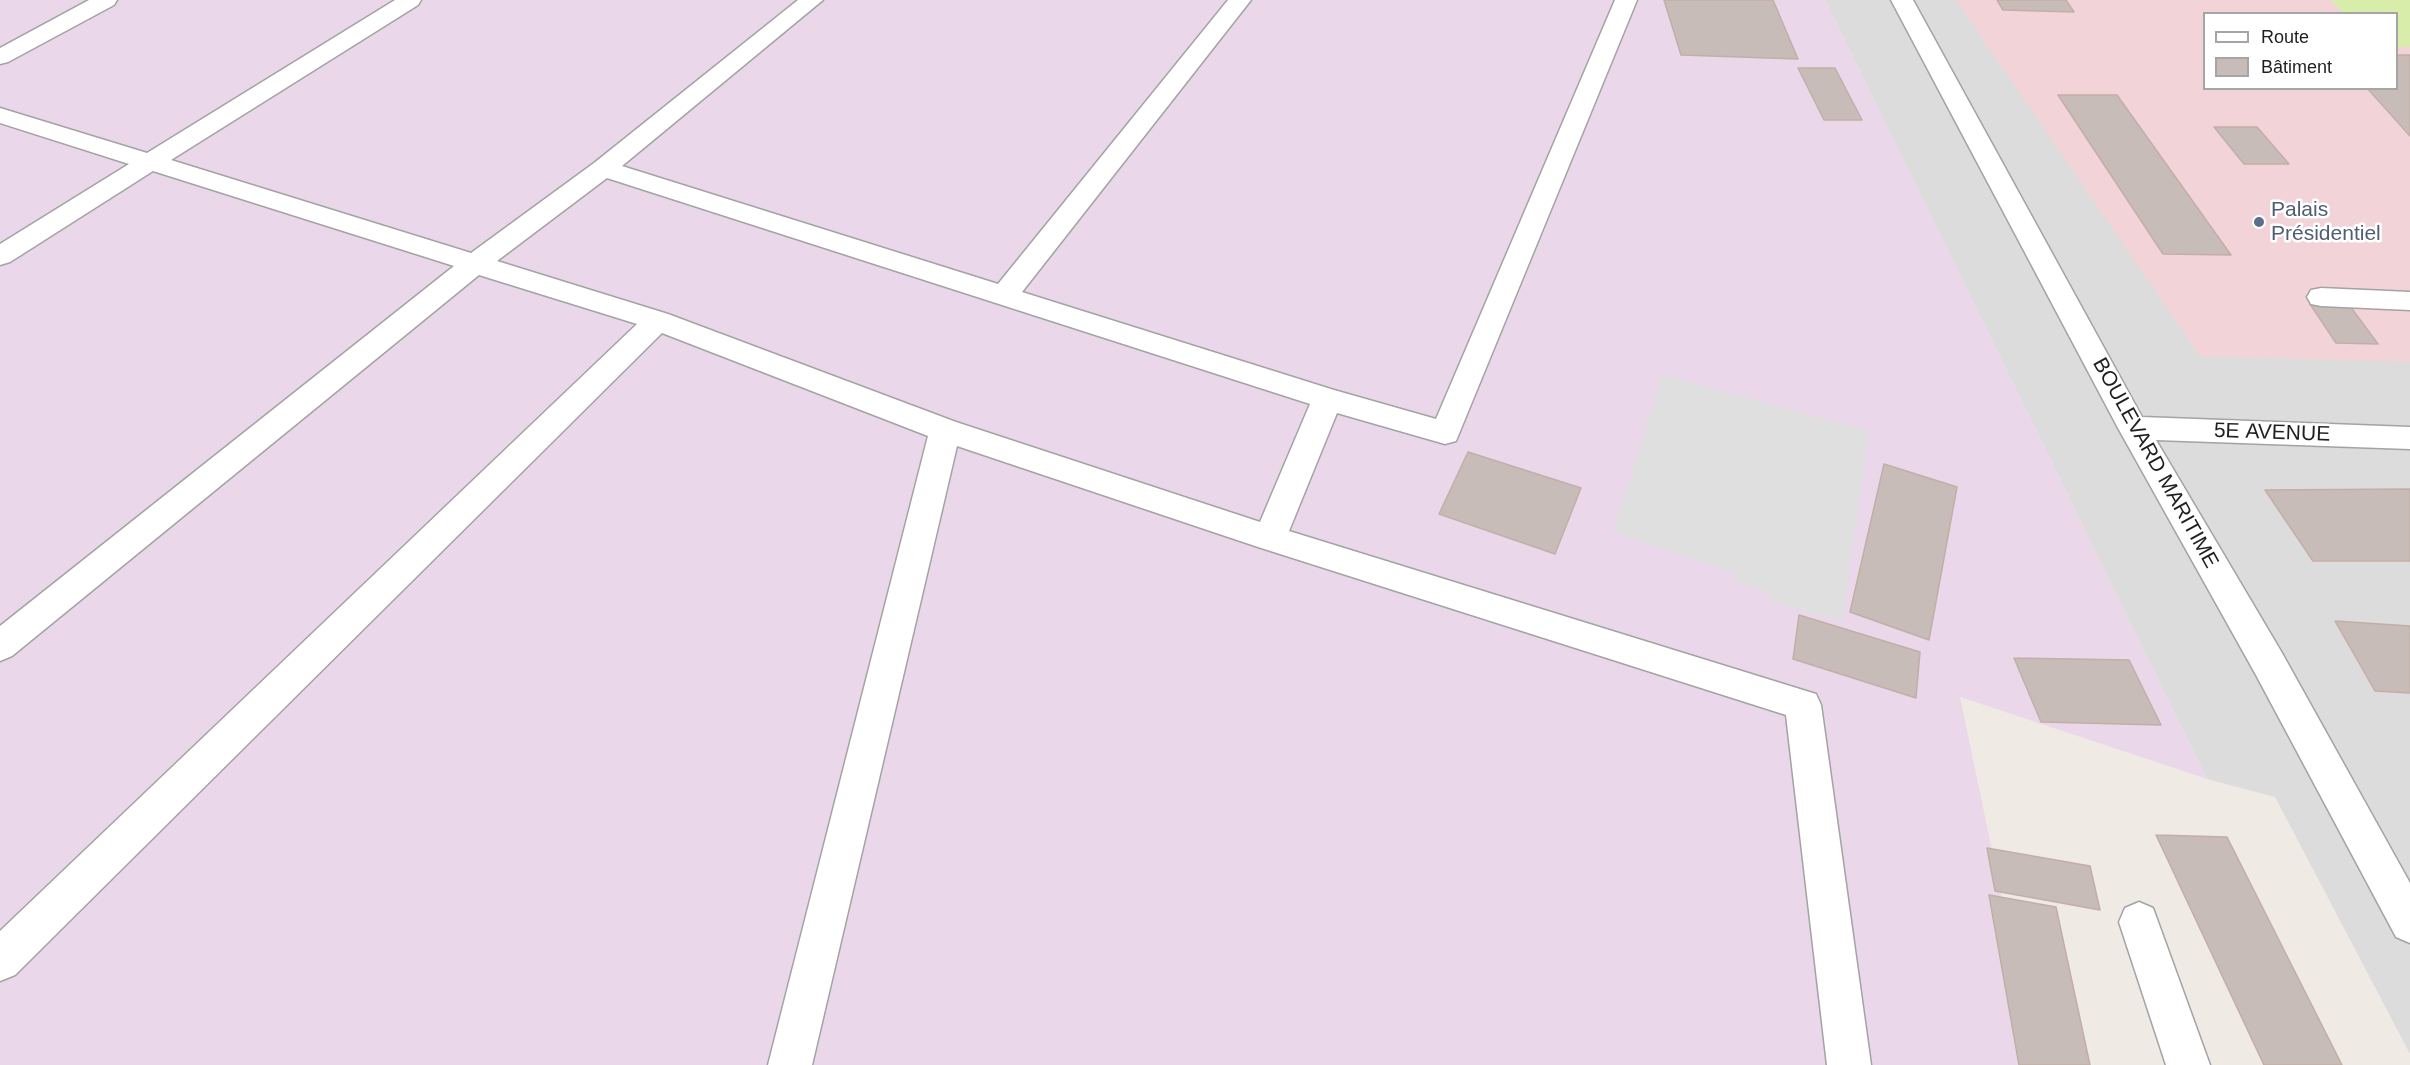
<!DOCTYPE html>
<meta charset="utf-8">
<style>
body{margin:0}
#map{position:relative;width:2410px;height:1065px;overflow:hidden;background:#f0eae5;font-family:Helvetica,sans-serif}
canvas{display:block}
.legend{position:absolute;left:2203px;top:12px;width:195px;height:78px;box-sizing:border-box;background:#fff;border:2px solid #a5a5a5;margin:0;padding:8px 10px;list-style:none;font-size:18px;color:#1f1f1f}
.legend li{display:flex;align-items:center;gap:12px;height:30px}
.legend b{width:30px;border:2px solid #a5a5a5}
</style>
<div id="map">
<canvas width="2410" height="1065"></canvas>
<ul class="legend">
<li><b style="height:8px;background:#fff"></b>Route</li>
<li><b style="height:16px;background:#c8bcb8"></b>Bâtiment</li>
</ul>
</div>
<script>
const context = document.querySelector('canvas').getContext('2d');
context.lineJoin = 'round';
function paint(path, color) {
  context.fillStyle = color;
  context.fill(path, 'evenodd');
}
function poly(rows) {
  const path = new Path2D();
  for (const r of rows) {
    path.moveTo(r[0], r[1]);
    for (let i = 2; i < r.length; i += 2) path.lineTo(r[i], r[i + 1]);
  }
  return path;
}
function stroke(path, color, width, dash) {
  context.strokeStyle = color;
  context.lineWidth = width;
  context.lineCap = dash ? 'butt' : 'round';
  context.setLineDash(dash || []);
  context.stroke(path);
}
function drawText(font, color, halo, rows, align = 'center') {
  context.font = font + ' Helvetica,sans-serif';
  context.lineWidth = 5;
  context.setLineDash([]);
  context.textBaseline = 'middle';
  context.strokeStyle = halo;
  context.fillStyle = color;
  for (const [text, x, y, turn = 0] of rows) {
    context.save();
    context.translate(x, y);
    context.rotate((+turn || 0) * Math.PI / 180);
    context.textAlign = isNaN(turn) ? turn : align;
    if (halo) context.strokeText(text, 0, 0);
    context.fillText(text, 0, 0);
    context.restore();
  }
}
const residential = poly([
 [1825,0,2410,0,2410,1054,2275,797,2207,779],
 [2204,14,2396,14,2396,88,2204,88]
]);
const commercial = poly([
 [1956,0,2410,0,2410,362,2200,356],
 [2204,14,2396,14,2396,88,2204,88]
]);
const industrial = poly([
 [0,0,1825,0,2207,779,1960,697,2037,1065,0,1065]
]);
const grass = poly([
 [2331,0,2410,0,2410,47,2397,47,2396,14,2343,13]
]);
const parking = poly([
 [1663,375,1869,431,1842,622,1770,601,1770,592,1734,582,1734,573,1613,532]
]);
const building = poly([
 [1664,0,1773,0,1798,59,1681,55,1664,0],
 [1997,0,2066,0,2074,12,2003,10,1997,0],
 [2396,55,2410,55,2410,136,2367,88,2396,88,2396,55],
 [1798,68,1835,68,1862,120,1824,120,1798,68],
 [2058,95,2117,95,2231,255,2163,254,2058,95],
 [2214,127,2257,127,2289,164,2244,164,2214,127],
 [2310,304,2350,306,2378,344,2336,343,2310,304],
 [1468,452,1581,488,1555,554,1439,514,1468,452],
 [1884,464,1957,487,1929,640,1850,612,1884,464],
 [2410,489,2410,561,2313,561,2265,490,2410,489],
 [1799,615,1920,652,1916,698,1793,659,1799,615],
 [2335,621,2410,626,2410,693,2375,691,2335,621],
 [2014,658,2129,660,2161,725,2041,722,2014,658],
 [2156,835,2227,837,2342,1065,2264,1065,2156,835],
 [1987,848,2090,866,2100,910,1995,891,1987,848],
 [1989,895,2056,907,2090,1065,2019,1065,1989,895]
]);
const minor = poly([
 [89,0,117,0,114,5,8,62,0,64,0,48,89,0],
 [395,0,421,0,418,5,171,160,471,253,594,163,798,0,823,0,622,166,998,284,1228,0,1251,0,1022,292,1334,390,1436,419,1615,0,1637,0,1456,441,1445,444,1337,413,1289,531,1816,694,1821,705,1871,1065,1827,1065,1786,715,1258,547,957,446,812,1065,768,1065,928,436,662,333,15,975,0,981,0,931,637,324,479,275,12,656,0,661,0,626,454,266,153,171,10,262,0,265,0,244,129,164,0,123,0,108,147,153,395,0],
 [607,178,1310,404,1260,522,956,422,668,314,497,261,607,178],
 [1891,0,1913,0,2142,417,2410,427,2410,449,2156,440,2282,653,2410,883,2410,943,2396,937,2256,675,2118,428,1891,0],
 [2321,288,2410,292,2410,310,2321,306,2311,304,2307,297,2311,290,2321,288],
 [2139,902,2153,908,2210,1065,2166,1065,2119,922,2125,908,2139,902]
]);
const markers = [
 [2259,222,6,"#5c6f8a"]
];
const serviceNames = [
 ["Palais",2271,210],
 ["Présidentiel",2271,234]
];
const streetNames = [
 ["5E AVENUE",2272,433,2],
 ["BOULEVARD MARITIME",2155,463,61]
];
paint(residential, '#dddcdc');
paint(commercial, '#f2d4d8');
paint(industrial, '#ead7ea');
paint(grass, '#d7eda9');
paint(parking, '#dfdfdf');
paint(building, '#c8bcb8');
stroke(building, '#c3aea7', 1.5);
stroke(minor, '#a3a3a3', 3);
paint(minor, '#fff');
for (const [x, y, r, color] of markers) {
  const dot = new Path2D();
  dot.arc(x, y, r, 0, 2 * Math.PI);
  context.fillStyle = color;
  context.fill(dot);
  stroke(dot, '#fff', 2);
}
drawText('21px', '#4e5e75', '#fff', serviceNames, 'left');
drawText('21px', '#1f1f1f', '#fff', streetNames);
</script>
